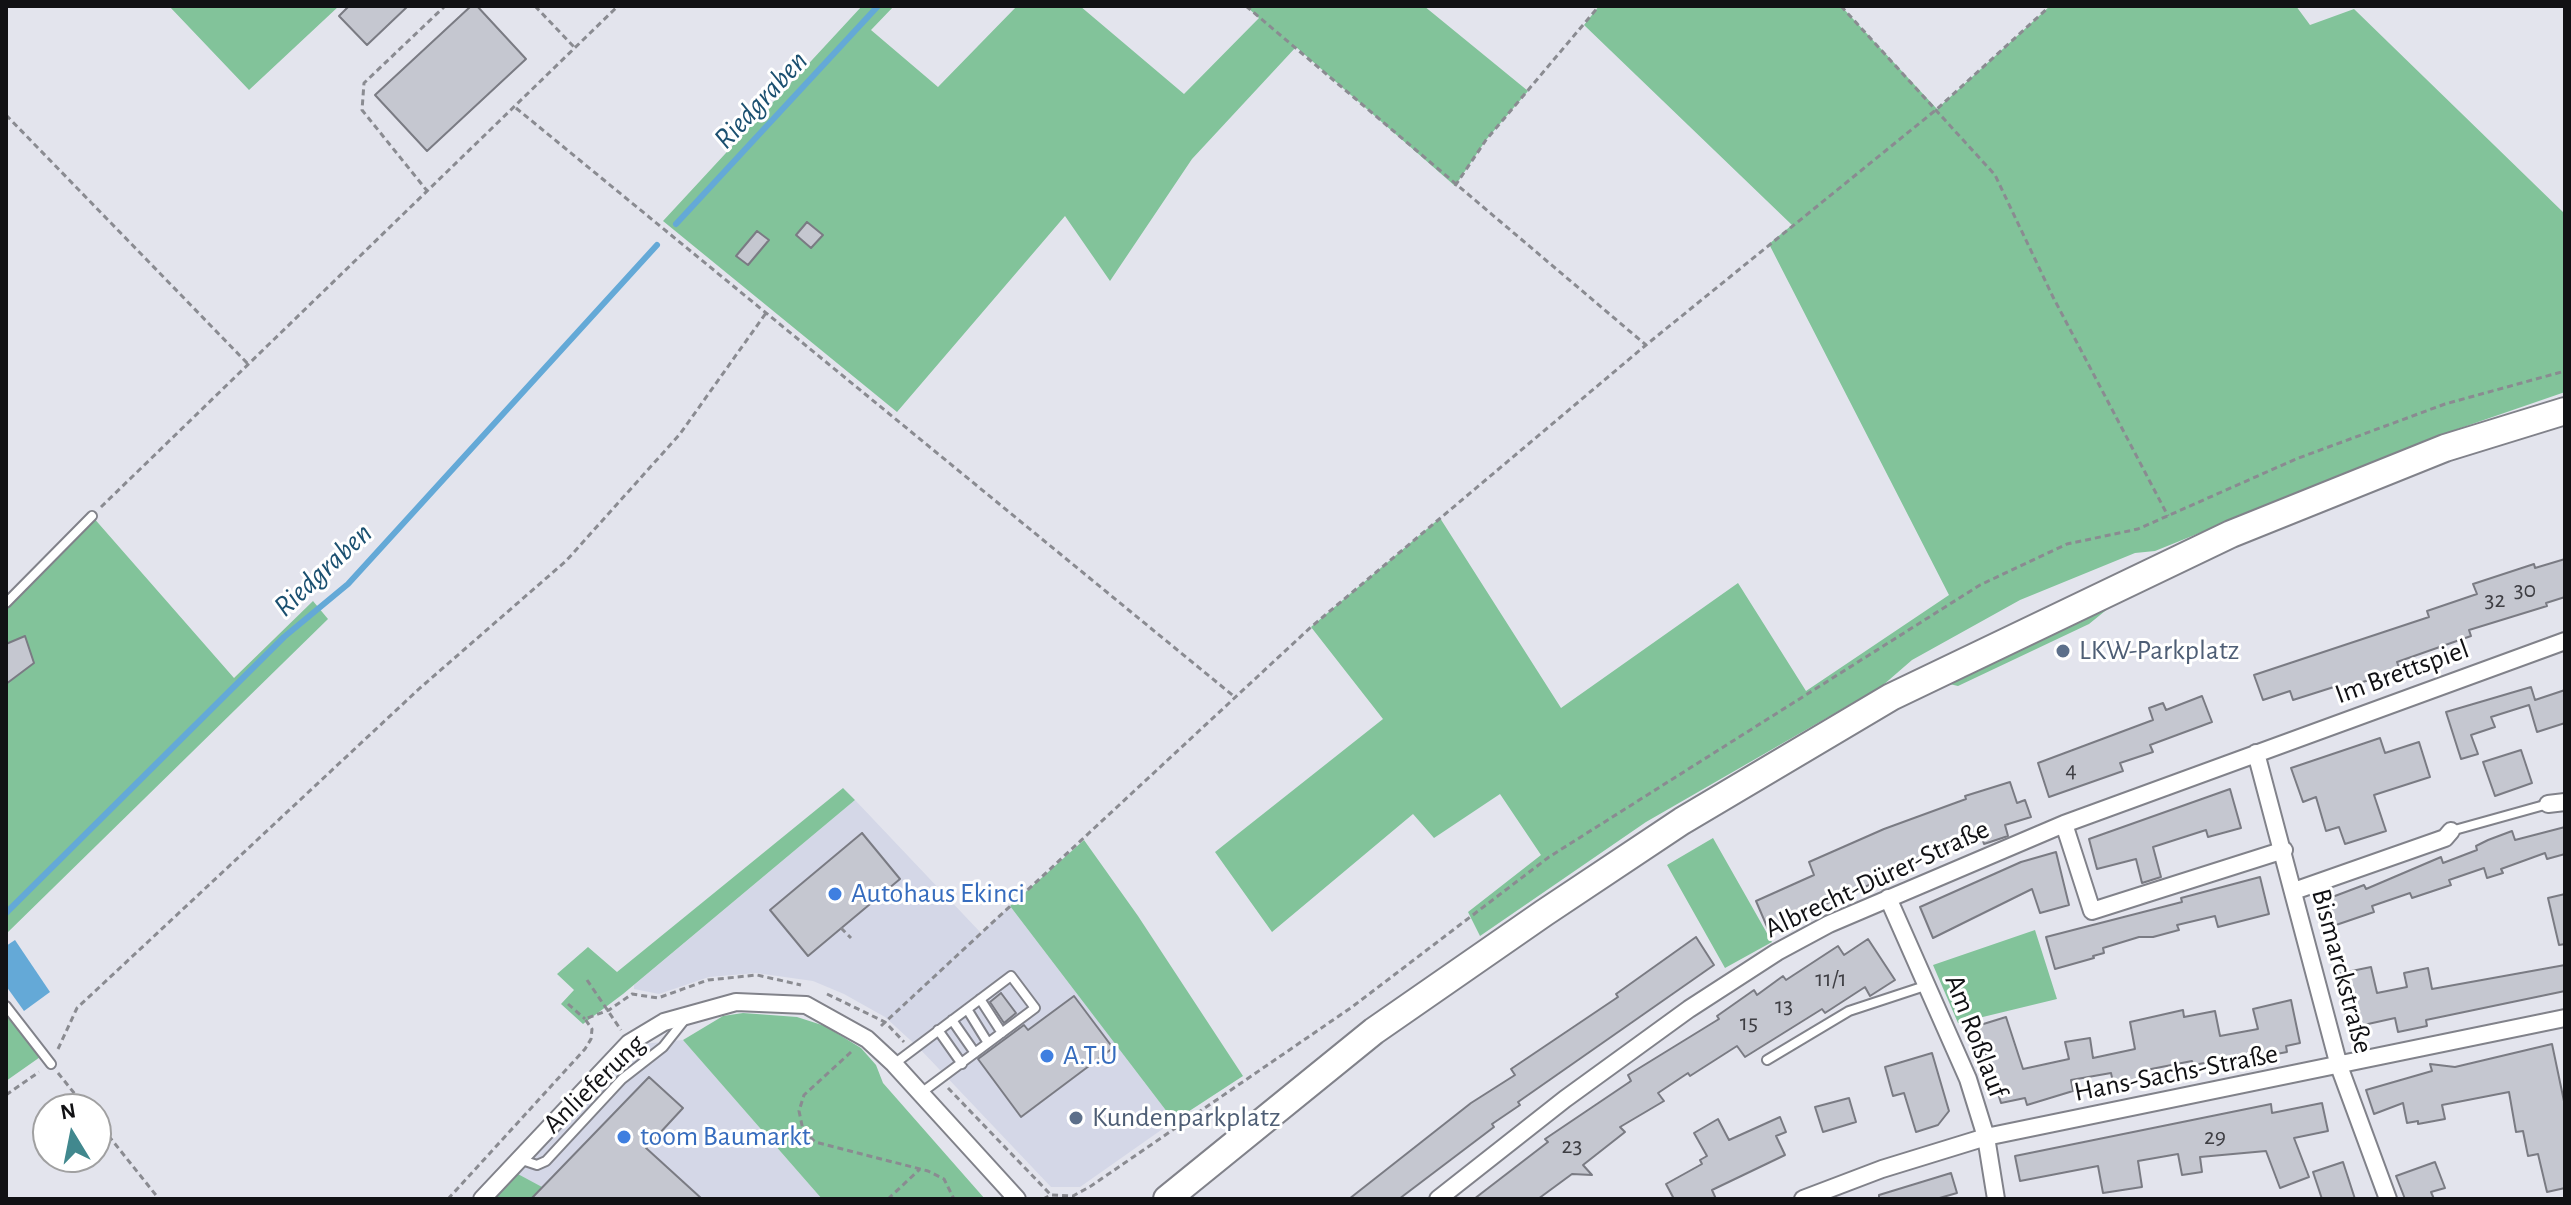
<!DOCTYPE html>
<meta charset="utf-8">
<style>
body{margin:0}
#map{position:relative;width:2571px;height:1205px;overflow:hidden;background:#e3e4ed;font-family:"Alegreya Sans",sans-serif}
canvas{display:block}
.frame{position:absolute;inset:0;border:8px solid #111114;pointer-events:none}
.north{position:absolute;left:32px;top:1093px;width:80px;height:80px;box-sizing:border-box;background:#fff;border:2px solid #a0a0a1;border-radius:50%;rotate:350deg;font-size:22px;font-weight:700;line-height:32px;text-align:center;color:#111114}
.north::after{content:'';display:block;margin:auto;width:28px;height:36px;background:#41888e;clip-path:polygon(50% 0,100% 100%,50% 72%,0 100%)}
</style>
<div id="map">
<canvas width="2571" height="1205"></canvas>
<div class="frame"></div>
<div class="north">N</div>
</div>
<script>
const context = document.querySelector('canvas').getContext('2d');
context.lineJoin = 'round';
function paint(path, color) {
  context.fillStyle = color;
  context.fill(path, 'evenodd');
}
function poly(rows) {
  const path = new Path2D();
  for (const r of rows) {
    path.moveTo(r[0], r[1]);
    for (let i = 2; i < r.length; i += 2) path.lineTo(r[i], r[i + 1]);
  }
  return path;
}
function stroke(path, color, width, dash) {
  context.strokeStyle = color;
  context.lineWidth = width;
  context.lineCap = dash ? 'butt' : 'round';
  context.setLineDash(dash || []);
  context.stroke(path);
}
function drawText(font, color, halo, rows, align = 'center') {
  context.font = font + ' "Alegreya Sans",sans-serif';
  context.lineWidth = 6;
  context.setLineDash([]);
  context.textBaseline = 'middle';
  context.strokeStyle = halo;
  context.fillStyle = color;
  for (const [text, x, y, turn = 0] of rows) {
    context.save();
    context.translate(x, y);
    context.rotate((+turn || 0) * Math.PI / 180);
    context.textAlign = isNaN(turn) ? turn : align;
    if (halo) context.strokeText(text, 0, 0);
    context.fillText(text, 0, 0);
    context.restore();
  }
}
const built = poly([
 [855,800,981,933,1010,906,1174,1121,1080,1187,1051,1187,920,1049,885,1017,844,994,813,981,756,973,709,977,659,994,634,989,634,985],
 [683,1040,822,1199,531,1199,516,1173,601,1083,642,1044]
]);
const green = poly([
 [169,6,339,6,249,90],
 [862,6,894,6,871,30,938,87,1017,6,1080,6,1184,94,1259,18,1246,6,1424,6,1528,91,1486,140,1455,186,1296,47,1192,159,1110,281,1065,216,897,412,663,221],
 [1599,6,1841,6,1937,109,2050,6,2296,6,2310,25,2354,9,2565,214,2565,392,2449,432,2155,551,2135,553,2020,600,1912,660,1882,686,1646,822,1480,936,1468,912,1541,855,1500,794,1434,838,1413,814,1272,932,1215,852,1383,719,1311,627,1440,518,1561,708,1738,583,1806,691,1949,595,1769,244,1792,225,1584,25],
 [92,516,234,678,313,601,328,619,6,934,6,603],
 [2106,601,2110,607,2089,624,1958,686,1945,683],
 [843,788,855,800,623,994,583,1024,561,1004,574,990,557,974,588,947,617,972],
 [1713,838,1772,942,1725,968,1667,865],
 [1084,840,1138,916,1243,1076,1174,1121,1010,906],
 [2035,930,2057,999,1958,1023,1933,965],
 [6,1006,43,1055,6,1081],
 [743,1013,797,1017,825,1026,861,1048,876,1065,883,1083,985,1199,822,1199,683,1040,723,1016],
 [516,1173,542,1187,531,1199,493,1199]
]);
const water = poly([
 [15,940,50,992,24,1011,6,986,6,946]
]);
const stream = poly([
 [676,224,878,6],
 [6,913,284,637,348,584,657,245]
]);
const building = poly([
 [349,6,408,6,367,45,339,16,349,6],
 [471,6,477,6,526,59,427,151,375,95,471,6],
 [807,222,823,235,811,248,796,235,807,222],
 [757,231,769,240,748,265,736,256,757,231],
 [2565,559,2565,597,2546,603,2547,606,2469,630,2471,636,2397,662,2400,670,2366,681,2338,689,2337,686,2293,700,2290,691,2263,700,2254,675,2429,617,2427,611,2477,594,2473,584,2534,564,2535,568,2565,559],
 [25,636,34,663,6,684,6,644,25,636],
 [2531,687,2535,700,2565,690,2565,723,2537,732,2529,705,2491,717,2495,727,2471,735,2478,754,2461,759,2446,712,2531,687],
 [2202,696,2212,722,2150,745,2153,752,2120,763,2123,771,2049,797,2038,763,2153,720,2149,708,2163,703,2166,710,2202,696],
 [2380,738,2385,753,2419,742,2430,777,2374,795,2386,831,2345,844,2339,827,2326,831,2316,797,2303,802,2291,768,2380,738],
 [2521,750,2532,783,2495,796,2483,762,2521,750],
 [2010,782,2017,803,2025,800,2031,817,2005,825,2008,836,1984,844,1981,835,1887,869,1890,876,1768,929,1756,901,1814,875,1809,862,1884,829,1966,799,1965,796,2010,782],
 [2230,789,2241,828,2208,837,2206,830,2153,847,2161,877,2142,883,2136,859,2097,869,2089,839,2230,789],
 [2565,827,2565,854,2547,859,2545,853,2501,869,2503,873,2487,878,2484,868,2449,880,2451,885,2412,898,2410,893,2372,906,2374,912,2336,925,2333,916,2327,913,2330,907,2327,899,2364,885,2366,889,2441,857,2443,863,2477,850,2476,846,2488,840,2512,831,2515,840,2565,827],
 [862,833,900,879,808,956,770,910,862,833],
 [2056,852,2069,905,2040,913,2032,889,1933,938,1920,907,2021,862,2056,852],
 [2260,877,2269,914,2218,927,2215,916,2177,925,2179,930,2153,937,2139,937,2103,948,2104,953,2093,956,2094,958,2055,969,2046,937,2182,902,2181,898,2260,877],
 [2565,894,2565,944,2559,945,2548,898,2565,894],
 [1696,937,1714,965,1518,1102,1520,1105,1492,1124,1494,1127,1399,1199,1349,1199,1471,1103,1515,1075,1511,1069,1618,997,1616,994,1696,937],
 [1868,939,1895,980,1870,996,1865,987,1825,1013,1822,1009,1745,1057,1737,1046,1690,1076,1688,1073,1658,1093,1664,1101,1620,1127,1625,1132,1583,1165,1592,1175,1572,1174,1538,1199,1474,1199,1548,1142,1545,1139,1631,1081,1628,1075,1719,1019,1717,1016,1754,990,1757,995,1783,976,1786,980,1838,946,1844,955,1868,939],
 [2565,965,2565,991,2426,1020,2427,1026,2398,1032,2395,1018,2359,1026,2358,1019,2347,1021,2337,974,2371,967,2377,993,2407,987,2404,973,2428,968,2432,989,2565,965],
 [1001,993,1016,1013,1004,1023,990,1002,1001,993],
 [1074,996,1113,1048,1021,1117,978,1059,1024,1025,1028,1030,1074,996],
 [2291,1000,2300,1043,2286,1046,2287,1052,2229,1063,2228,1059,2193,1065,2192,1061,2141,1071,2143,1081,2114,1087,2111,1073,2071,1080,2073,1091,2027,1105,2025,1098,2001,1103,1977,1026,2006,1017,2023,1069,2069,1059,2065,1042,2090,1038,2093,1058,2135,1049,2130,1022,2183,1010,2184,1017,2215,1011,2220,1036,2258,1029,2253,1009,2291,1000],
 [2552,1044,2565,1106,2565,1188,2547,1192,2538,1154,2528,1156,2523,1131,2516,1132,2509,1092,2442,1105,2445,1119,2418,1124,2418,1121,2407,1123,2403,1103,2374,1114,2366,1090,2432,1071,2430,1064,2455,1067,2552,1044],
 [1932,1053,1949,1111,1938,1125,1916,1132,1904,1093,1893,1096,1885,1067,1932,1053],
 [649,1077,683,1108,646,1148,702,1199,531,1199,649,1077],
 [1849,1098,1856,1122,1823,1132,1815,1107,1849,1098],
 [2322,1103,2328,1131,2294,1138,2309,1177,2280,1188,2266,1151,2200,1157,2202,1172,2182,1175,2178,1154,2138,1161,2142,1187,2103,1193,2098,1166,2020,1181,2015,1156,2271,1104,2272,1113,2322,1103],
 [1780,1117,1786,1132,1776,1136,1785,1155,1712,1190,1716,1199,1674,1199,1666,1184,1702,1164,1700,1160,1707,1156,1694,1133,1718,1119,1729,1140,1780,1117],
 [2343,1162,2355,1199,2322,1199,2313,1172,2343,1162],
 [2435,1162,2445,1188,2431,1192,2434,1199,2405,1199,2396,1176,2435,1162],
 [1951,1173,1957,1193,1936,1199,1879,1199,1879,1195,1951,1173]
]);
const path = poly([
 [535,6,574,47],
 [1246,6,1646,345],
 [1841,6,1995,175,2053,297,2168,516],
 [516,108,1236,698],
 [6,115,249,365],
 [1455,186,1486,140,1599,6],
 [428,192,362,110,364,83,445,6],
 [101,507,618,6],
 [841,928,851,938],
 [587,980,621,1030],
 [827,994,885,1022,904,1042],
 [568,1004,585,1019],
 [881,1026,1311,627,1646,345,1937,109,2050,6],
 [58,1049,77,1008,420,688,566,561,680,434,766,313],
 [851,1052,804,1095,799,1111,803,1130,815,1142,928,1171,944,1179,954,1199],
 [58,1073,87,1109],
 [948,1088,1051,1195],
 [6,1095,39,1072],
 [96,1120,159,1199],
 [448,1199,585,1049,591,1039,592,1029,585,1019,609,1010,632,994,658,998,708,980,757,975,801,985],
 [888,1199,920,1169],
 [1043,1199,1051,1195,1073,1196,1091,1186,1352,1007,1549,857,1980,585,2067,544,2138,529,2296,459,2445,404,2565,371]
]);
const lane = poly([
 [6,603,92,516],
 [2451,831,2548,804],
 [980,999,1002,1033],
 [6,1006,51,1064],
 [967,1009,988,1043],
 [952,1020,975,1053],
 [938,1030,962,1064],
 [1767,1060,1849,1011,1928,985],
 [894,1064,1011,976,1035,1008,921,1093],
 [519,1159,537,1165,546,1161,622,1079,663,1047,686,1018]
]);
const street = poly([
 [2256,753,2339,1066,2388,1199],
 [2548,804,2565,802],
 [2064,824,2092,911,2284,850],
 [2294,891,2445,838,2451,831],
 [1888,898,1968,1079,1986,1137,1996,1199],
 [482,1199,629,1043,664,1022,736,1002,806,1005,867,1039,894,1064,1017,1199],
 [1438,1199,1565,1099,1689,1009,1777,952,1829,924,2064,824,2565,641],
 [1803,1199,1882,1169,1986,1137,2565,1018]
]);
const primary = poly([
 [1167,1199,1374,1031,1544,913,1682,821,1891,697,2231,534,2445,448,2565,411]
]);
const markers = [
 [2063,651,8,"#5c6f8a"],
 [835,894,8,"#3f7fe0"],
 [1047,1056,8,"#3f7fe0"],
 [1076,1118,8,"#5c6f8a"],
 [624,1137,8,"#3f7fe0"]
];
const numberNames = [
 ["30",2525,590],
 ["32",2495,600],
 ["4",2071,770],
 ["11/1",1831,979],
 ["13",1784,1006],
 ["15",1749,1023],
 ["29",2215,1137],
 ["23",1572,1146]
];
const serviceNames = [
 ["LKW-Parkplatz",2079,651],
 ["Kundenparkplatz",1092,1118]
];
const streetNames = [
 ["Im Brettspiel",2402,672,-20],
 ["Albrecht-Dürer-Straße",1877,879,-25],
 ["Bismarckstraße",2342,971,75],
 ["Am Roßlauf",1976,1036,69],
 ["Hans-Sachs-Straße",2176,1073,-11],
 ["Anlieferung",594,1084,-44]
];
const shopNames = [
 ["Autohaus Ekinci",851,894],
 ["A.T.U",1063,1056],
 ["toom Baumarkt",640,1137]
];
const waterNames = [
 ["Riedgraben",761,100,-47],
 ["Riedgraben",323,570,-43]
];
paint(built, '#d4d7e7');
paint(green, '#82c39a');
paint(water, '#64a9d7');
stroke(stream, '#64a9d7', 6);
paint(building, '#c5c7d0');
stroke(building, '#7a7b83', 2);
stroke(lane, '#81828a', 12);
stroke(street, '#81828a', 20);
stroke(primary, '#81828a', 30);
stroke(path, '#8a8b91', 3, [6, 4]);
stroke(lane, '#fff', 8);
stroke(street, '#fff', 16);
stroke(primary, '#fff', 26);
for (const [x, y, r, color] of markers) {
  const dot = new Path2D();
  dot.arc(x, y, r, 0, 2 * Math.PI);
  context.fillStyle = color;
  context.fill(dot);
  stroke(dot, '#fff', 3);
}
drawText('24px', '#3e3e43', null, numberNames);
drawText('28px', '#4e5e75', '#fff', serviceNames, 'left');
drawText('28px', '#111114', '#fff', streetNames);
drawText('28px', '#366cbe', '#fff', shopNames, 'left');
drawText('italic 30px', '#1b5070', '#fff', waterNames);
</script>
